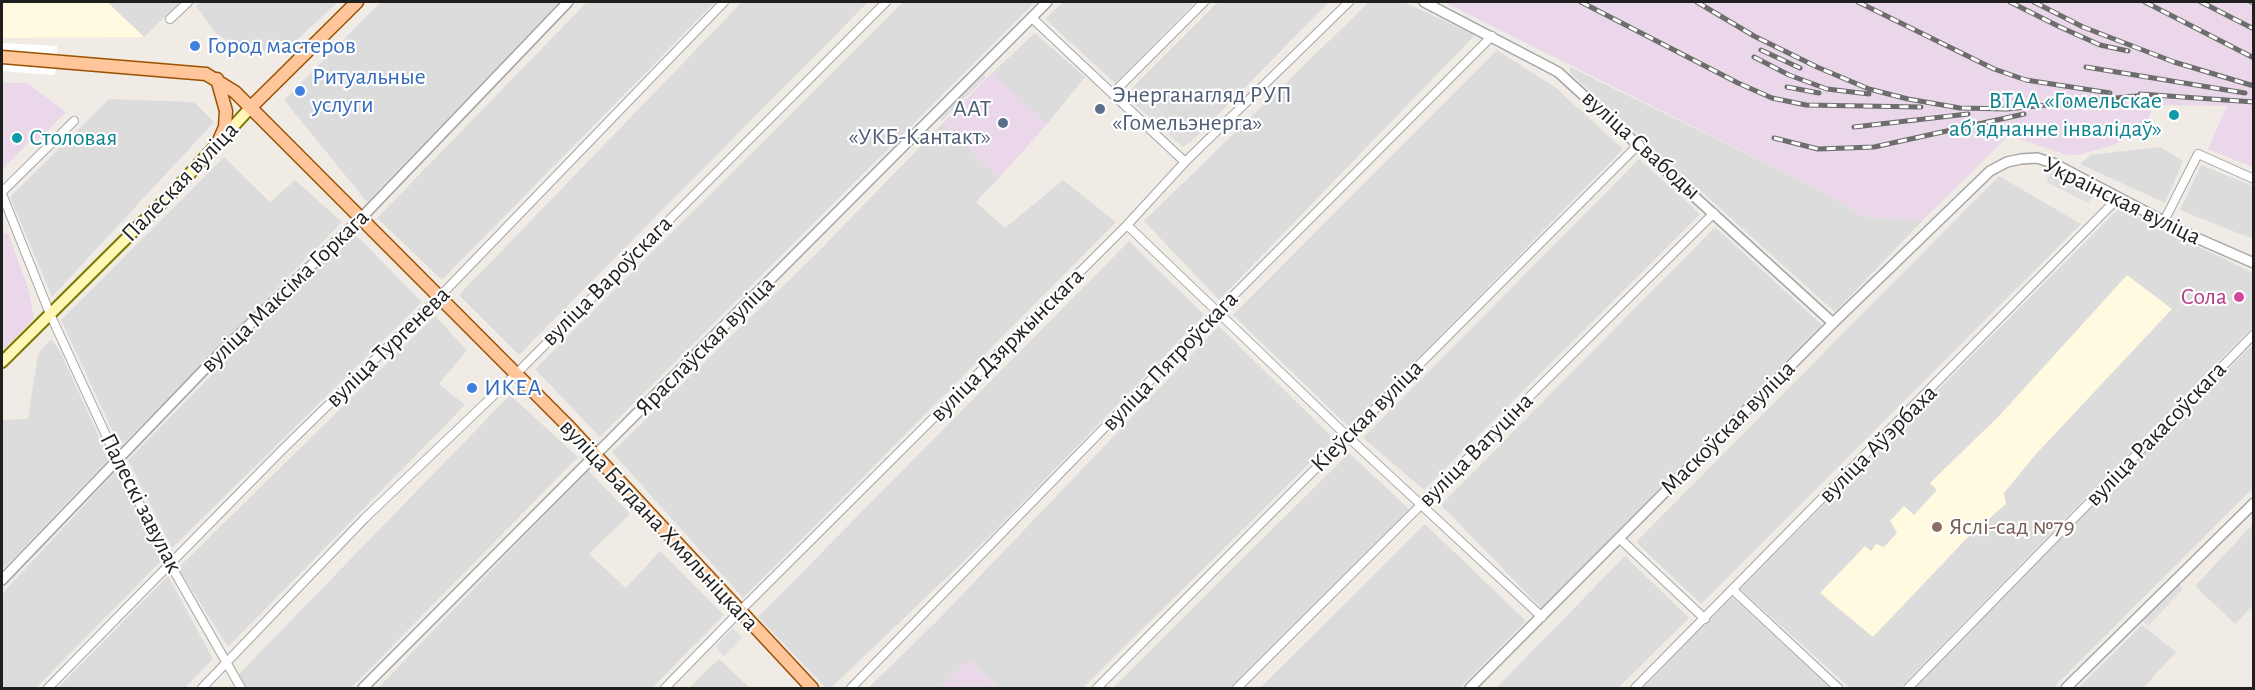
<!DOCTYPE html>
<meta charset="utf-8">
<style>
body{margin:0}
#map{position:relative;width:2255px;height:690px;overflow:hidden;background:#f1ebe5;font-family:"Alegreya Sans",sans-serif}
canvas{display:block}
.frame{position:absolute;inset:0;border:3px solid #1f1f1f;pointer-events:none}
</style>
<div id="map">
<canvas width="2255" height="690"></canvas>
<div class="frame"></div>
</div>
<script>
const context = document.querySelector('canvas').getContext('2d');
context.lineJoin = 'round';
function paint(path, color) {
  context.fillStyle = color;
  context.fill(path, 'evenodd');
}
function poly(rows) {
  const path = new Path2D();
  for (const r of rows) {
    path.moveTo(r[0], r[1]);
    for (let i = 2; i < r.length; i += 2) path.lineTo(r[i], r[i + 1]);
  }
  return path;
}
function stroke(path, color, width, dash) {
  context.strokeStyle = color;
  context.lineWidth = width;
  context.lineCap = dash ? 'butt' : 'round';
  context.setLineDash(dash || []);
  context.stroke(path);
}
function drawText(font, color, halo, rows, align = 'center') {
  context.font = font + ' "Alegreya Sans",sans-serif';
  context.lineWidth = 4.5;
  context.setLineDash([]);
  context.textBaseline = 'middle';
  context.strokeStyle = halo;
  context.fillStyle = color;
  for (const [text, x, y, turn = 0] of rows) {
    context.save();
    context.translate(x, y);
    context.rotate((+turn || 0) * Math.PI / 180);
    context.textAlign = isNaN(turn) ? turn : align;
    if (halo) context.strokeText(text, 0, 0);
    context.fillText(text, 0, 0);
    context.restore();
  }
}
const residential = poly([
 [107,2,180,2,144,37],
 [201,2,338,2,284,52,243,51,216,33,196,6],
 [381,2,560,2,367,202,284,100],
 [587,2,715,2,442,280,377,218],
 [742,2,868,2,519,355,459,295],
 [903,2,1035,2,600,437,535,369],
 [1063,2,1195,2,1115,83,1045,19],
 [1218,2,1329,2,1193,140,1133,87],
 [1369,2,1404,2,1475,35,1219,300,1144,221],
 [1035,33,1085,77,1047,124,992,73],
 [1497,50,1556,88,1623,149,1350,428,1233,315],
 [1570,67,1810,185,1862,216,1922,221,1835,312,1570,73],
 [109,99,194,102,214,122,52,297,10,197],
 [943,123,999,178,976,202,1005,228,1063,180,1116,222,743,598,612,452,820,250],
 [2160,147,2183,161,2165,203,2080,164,2091,155],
 [224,157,270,202,295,180,342,222,120,447,61,320],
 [1639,159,1700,214,1424,490,1363,438],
 [2201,165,2253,186,2253,239,2180,210],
 [1999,176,2081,224,1701,604,1636,542],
 [2119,208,2253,273,2253,326,1900,688,1850,688,1740,589],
 [1715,227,1822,325,1541,608,1441,505],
 [353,232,422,302,172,548,128,460],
 [1129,241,1204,315,995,531,831,688,826,688,758,617],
 [435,316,467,350,439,384,465,405,228,647,178,568],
 [1219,326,1334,439,1083,688,999,688,969,660,940,688,868,688,938,620],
 [51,339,60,351,109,459,2,570,2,420,28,419,38,354],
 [2253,344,2253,488,2053,688,1912,688],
 [510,395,578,457,351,688,247,688,239,674],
 [1349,453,1409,509,1230,688,1113,688],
 [117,470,161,561,36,688,2,688,2,594],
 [588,470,630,514,589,554,626,588,660,551,724,615,652,688,378,688],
 [1425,524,1526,621,1460,688,1260,688],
 [2253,524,2253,605,2235,624,2195,586],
 [1625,556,1689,618,1618,688,1496,688],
 [168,576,213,659,185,688,58,688],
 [1732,597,1831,688,1642,688],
 [2142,625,2176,652,2143,688,2078,688],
 [719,659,750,688,689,688]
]);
const industrial = poly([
 [1444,2,2253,2,2253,167,2208,149,2227,106,2154,105,2144,128,2114,145,2077,155,2063,154,2009,135,1922,221,1862,216,1810,185],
 [992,73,1047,124,999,178,943,123],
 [2,83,27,83,66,112,35,143,31,140,2,170],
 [2,225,5,234,8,233,29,291,34,318,2,351],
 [969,660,999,688,940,688]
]);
const education = poly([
 [2,2,107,2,144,37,2,38],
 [2127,275,2172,309,2036,454,2004,493,2006,504,1967,538,1873,637,1820,593,1865,546,1871,551,1876,544,1884,547,1897,533,1890,521,1904,506,1914,515,1937,490,1930,483,1999,416]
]);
const parking = poly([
 [981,72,986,77,942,121,937,116],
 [1133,87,1193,140,1183,147,1125,96],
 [2053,168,2096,192,2088,203,2046,182],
 [2178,583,2183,589,2148,626,2142,620],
 [733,628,742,638,724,656,716,646]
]);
const pier = poly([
 [2,43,57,46,55,75,2,71]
]);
const minor = poly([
 [1032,18,1185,162],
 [170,19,188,2],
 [1113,93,1204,2],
 [2,192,74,121],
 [2,194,50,314,117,459,170,564,241,688],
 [2164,221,2198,154,2254,179],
 [1127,225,1347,436,1542,617],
 [1619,538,1705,619],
 [1733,590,1838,688],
 [48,688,282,450,446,290,724,2],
 [202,688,365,518,516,374,886,2],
 [665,688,745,606,1127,225,1185,162,1349,2],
 [851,688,1218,311,1492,36],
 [1097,688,1639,144],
 [1237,688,1714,213],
 [1635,688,2118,198],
 [1908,688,2254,334]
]);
const tertiary = poly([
 [1424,2,1558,72,1833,323],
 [2,580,224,349,366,213,568,2],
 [363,688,1047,2],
 [1470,688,1833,323,1990,171,2007,162,2021,159,2037,158,2053,163,2192,236,2254,263],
 [2066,688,2254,503]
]);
const secondary = poly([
 [2,362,173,192,251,107]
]);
const primary = poly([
 [2,57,206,74,235,92,569,427,812,688],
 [217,79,226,111,225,127,218,143],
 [251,107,357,2]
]);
const rail = poly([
 [1581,2,1738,83,1772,98,1806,105,1921,107],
 [1697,2,1754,36,1817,67,1869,89,1908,99,1960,108,2007,109,2146,95],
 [1858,2,1994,69,2026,80,2110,93],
 [2010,2,2060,27,2100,45,2128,51],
 [2034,2,2083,27,2174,62,2254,86],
 [2145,2,2254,58],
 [2201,2,2254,29],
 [2251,2,2254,3],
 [1761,50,1800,68],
 [1754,57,1789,75,1827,89,1869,94],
 [2086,67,2245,93],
 [1787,87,1819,93],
 [2140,94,2254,102],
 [1854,127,1968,114],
 [1774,138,1818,149,1874,147,2024,114]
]);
const markers = [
 [195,46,6,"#3f7fe0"],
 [300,91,6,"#3f7fe0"],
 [1100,109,6,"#5c6f8a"],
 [2174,115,6,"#0f9aa8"],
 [1003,123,6,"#5c6f8a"],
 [17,138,6,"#0f9aa8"],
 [2239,297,6,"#d1479c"],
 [472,388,6,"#3f7fe0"],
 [1937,527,6,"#8d6e63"]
];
const shopNames = [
 ["Город мастеров",207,46],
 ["Ритуальные",312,77],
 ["услуги",312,105],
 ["ИКЕА",484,388]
];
const serviceNames = [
 ["Энерганагляд РУП",1112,95],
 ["«Гомельэнерга»",1112,123],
 ["ААТ",991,109,"right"],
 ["«УКБ-Кантакт»",991,137,"right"]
];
const cultureNames = [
 ["ВТАА «Гомельскае",2162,101],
 ["абʼяднанне інвалідаў»",2162,129],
 ["Столовая",29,138,"left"]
];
const streetNames = [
 ["вуліца Свабоды",1641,145,42],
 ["Палеская вуліца",180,182,-46],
 ["Украінская вуліца",2122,201,26],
 ["вуліца Вароўскага",607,281,-45],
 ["вуліца Максіма Горкага",285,291,-44],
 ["вуліца Дзяржынскага",1007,345,-45],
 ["Яраслаўская вуліца",705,346,-45],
 ["вуліца Тургенева",388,347,-44],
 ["вуліца Пятроўскага",1170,361,-46],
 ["Кіеўская вуліца",1367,416,-45],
 ["Маскоўская вуліца",1728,428,-45],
 ["вуліца Ракасоўскага",2156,434,-46],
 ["вуліца Аўэрбаха",1878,444,-45],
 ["вуліца Ватуціна",1476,450,-45],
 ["Палескі завулак",141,503,63],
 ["вуліца Багдана Хмяльніцкага",659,525,47]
];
const hotelNames = [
 ["Сола",2227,297]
];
const educationNames = [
 ["Яслі-сад №79",1949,527]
];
paint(residential, '#dddcdc');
paint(industrial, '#ead7e9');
paint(education, '#fffae0');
paint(parking, '#dfdfdf');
paint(pier, '#fff');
stroke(minor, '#a6a6a6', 10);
stroke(tertiary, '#a6a6a6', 12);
stroke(secondary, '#7d7800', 14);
stroke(primary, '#9b5100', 15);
stroke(minor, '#fff', 8);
stroke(tertiary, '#fff', 9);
stroke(secondary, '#fef7b6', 10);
stroke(primary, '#ffc69c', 12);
stroke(rail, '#6d6d6d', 5);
stroke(rail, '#fff', 3, [9]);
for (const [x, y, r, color] of markers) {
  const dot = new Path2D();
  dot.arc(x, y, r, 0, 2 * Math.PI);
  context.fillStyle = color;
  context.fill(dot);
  stroke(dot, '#fff', 2);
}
drawText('24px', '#366cbe', '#fff', shopNames, 'left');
drawText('24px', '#4e5e75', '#fff', serviceNames, 'left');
drawText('24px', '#0d838f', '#fff', cultureNames, 'right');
drawText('24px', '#1f1f1f', '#fff', streetNames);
drawText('24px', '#b23c85', '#fff', hotelNames, 'right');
drawText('24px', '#785e54', '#fff', educationNames, 'left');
</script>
